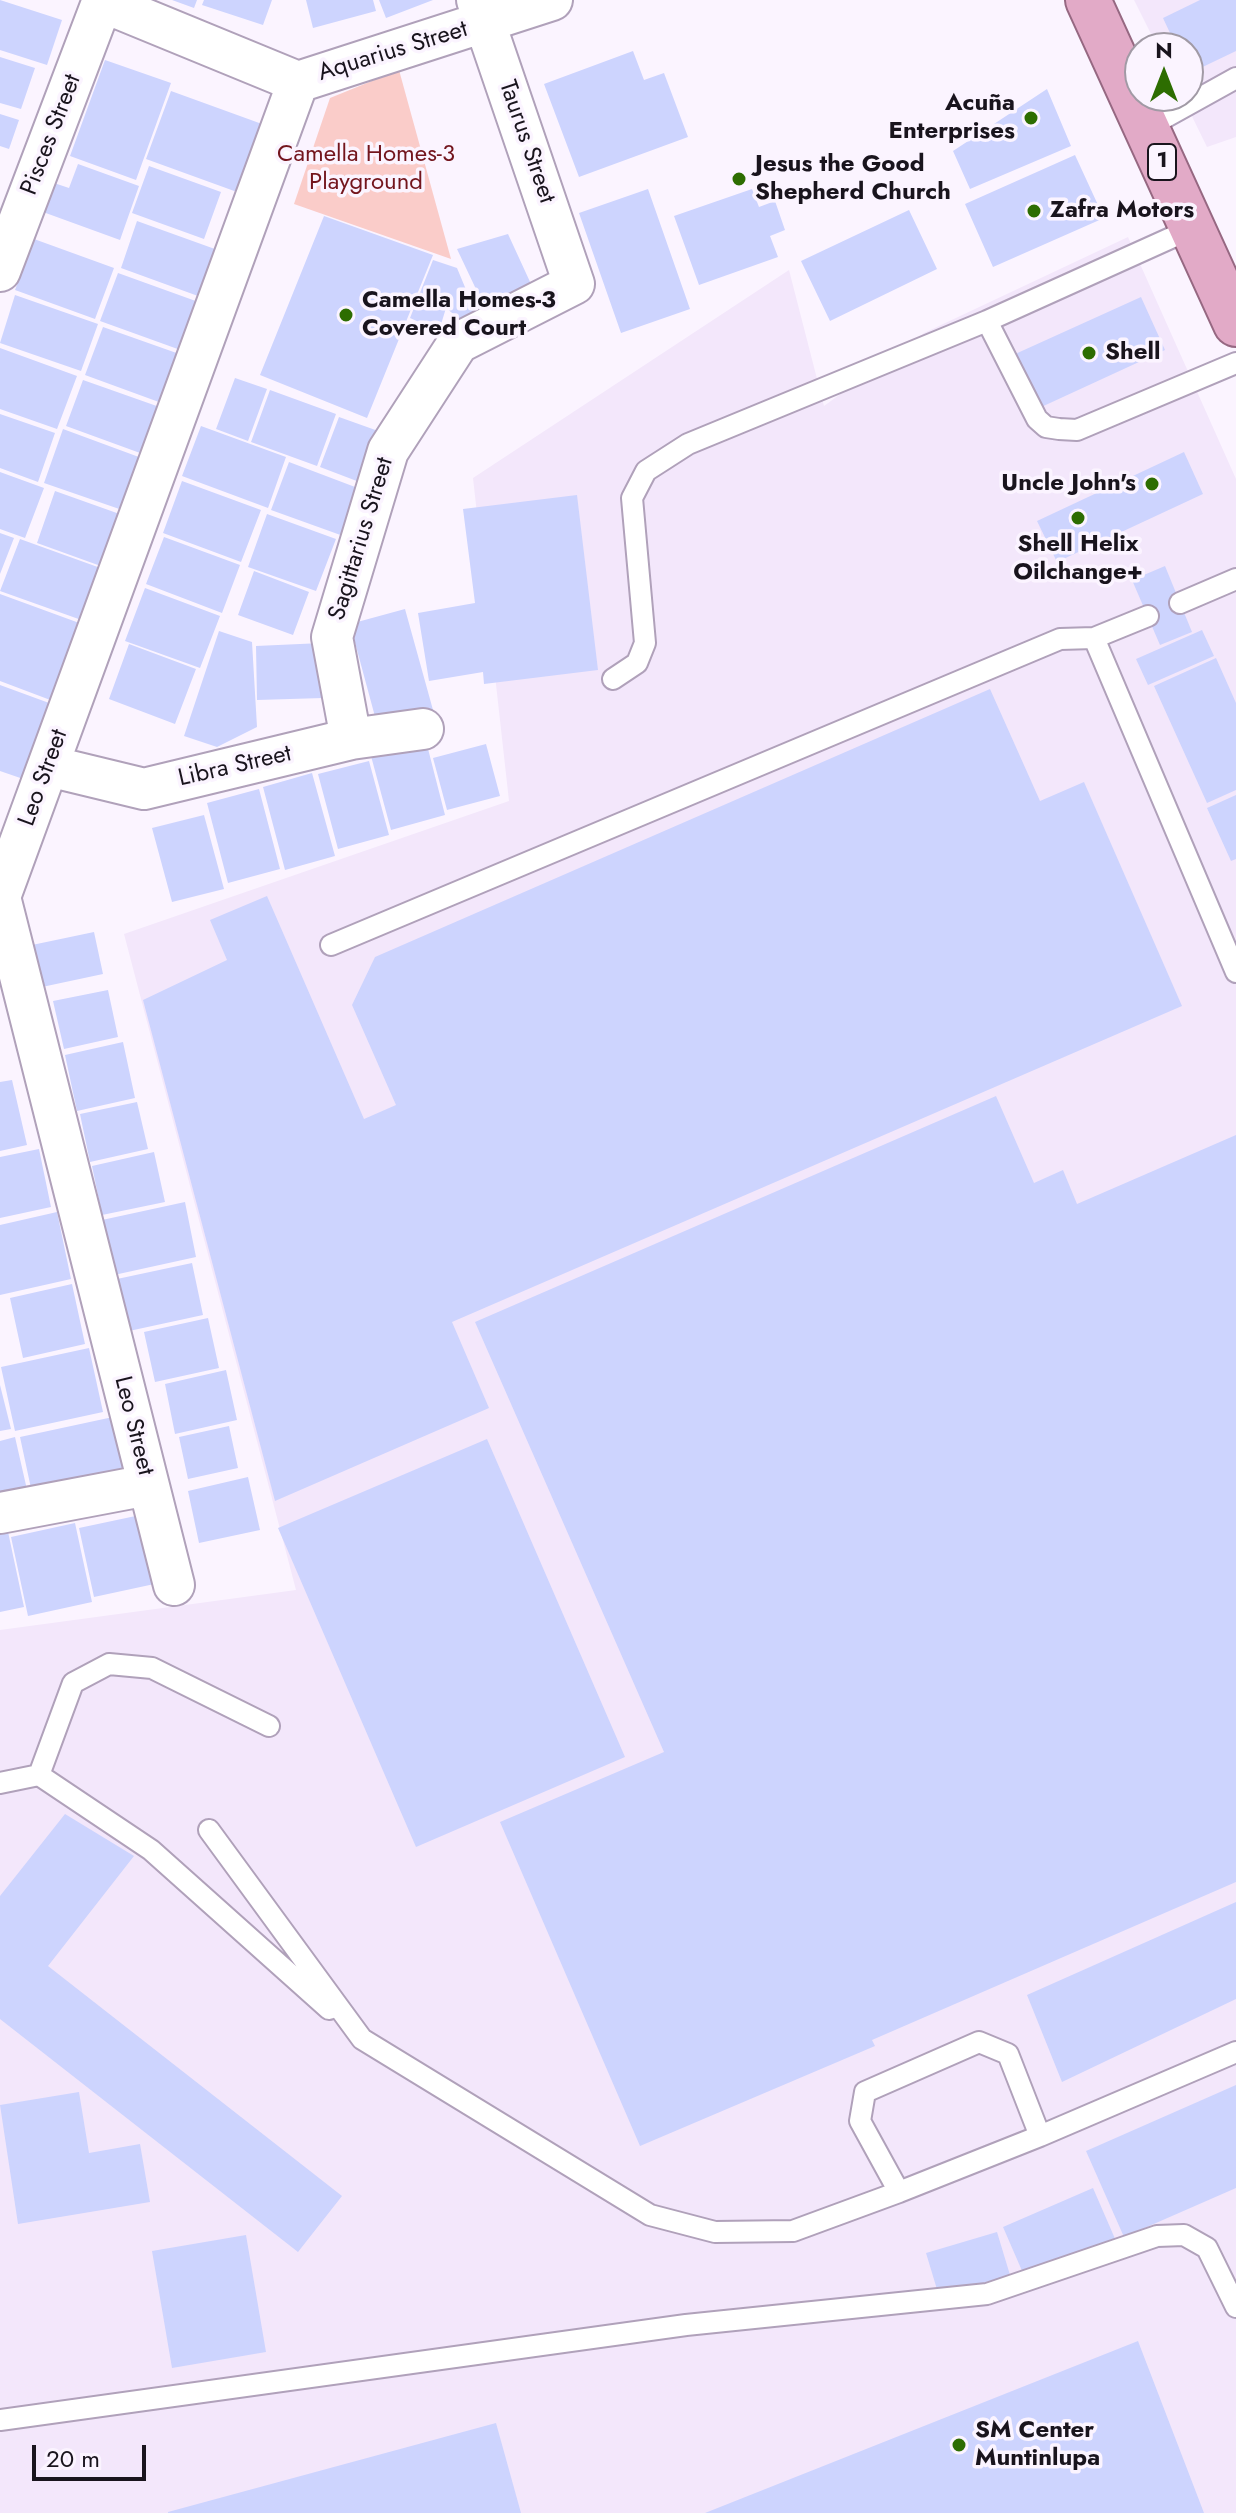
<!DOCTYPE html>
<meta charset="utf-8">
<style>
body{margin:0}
#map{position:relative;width:1236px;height:2513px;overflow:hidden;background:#fbf4ff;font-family:Jost,sans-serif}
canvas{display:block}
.north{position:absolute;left:1124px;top:32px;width:80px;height:80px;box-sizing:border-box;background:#fbf4ff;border:2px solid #a19aa5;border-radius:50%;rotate:0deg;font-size:22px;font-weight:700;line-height:32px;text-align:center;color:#19141d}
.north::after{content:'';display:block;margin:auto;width:28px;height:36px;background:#2d6d01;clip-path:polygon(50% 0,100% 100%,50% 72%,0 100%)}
.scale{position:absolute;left:32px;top:2445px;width:114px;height:36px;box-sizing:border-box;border:4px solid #19141d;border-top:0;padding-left:10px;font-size:24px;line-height:28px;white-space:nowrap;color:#19141d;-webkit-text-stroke:6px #fbf4ff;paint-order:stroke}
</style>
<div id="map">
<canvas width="1236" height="2513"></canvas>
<div class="north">N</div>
<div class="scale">20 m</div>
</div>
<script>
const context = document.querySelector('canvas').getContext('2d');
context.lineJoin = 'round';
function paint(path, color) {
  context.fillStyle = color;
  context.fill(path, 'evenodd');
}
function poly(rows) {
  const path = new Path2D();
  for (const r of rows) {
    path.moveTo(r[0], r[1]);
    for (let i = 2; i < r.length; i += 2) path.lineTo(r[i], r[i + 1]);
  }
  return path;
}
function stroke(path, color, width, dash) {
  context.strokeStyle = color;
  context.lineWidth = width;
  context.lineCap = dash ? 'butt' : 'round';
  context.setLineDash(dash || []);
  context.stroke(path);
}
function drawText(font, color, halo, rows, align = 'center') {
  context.font = font + ' Jost,sans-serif';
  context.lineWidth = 7;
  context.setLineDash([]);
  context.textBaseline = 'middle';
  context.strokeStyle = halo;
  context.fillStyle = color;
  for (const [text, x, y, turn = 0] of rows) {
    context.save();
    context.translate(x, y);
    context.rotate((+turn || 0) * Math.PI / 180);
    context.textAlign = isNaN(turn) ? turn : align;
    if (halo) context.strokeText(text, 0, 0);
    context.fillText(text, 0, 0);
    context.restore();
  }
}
const built = poly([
 [1134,0,1236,0,1236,137,1207,147,1182,96,1188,96,1188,48,1158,48],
 [1128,237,1236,479,1236,2513,0,2513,0,1630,296,1590,124,934,509,801,473,478,789,270,824,406,924,333]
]);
const green = poly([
 [399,70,451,259,294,204,330,98]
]);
const building = poly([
 [0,0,62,20,47,65,0,50],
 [172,0,197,0,194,8],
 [204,0,272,0,263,25,202,5],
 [306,0,373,0,376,11,313,28],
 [379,0,433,0,386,18],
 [1200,0,1236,0,1236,51,1188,74,1188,48,1177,48,1163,18],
 [633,51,644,80,664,73,688,137,579,177,544,84],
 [0,57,35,68,21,109,0,103],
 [105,60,171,83,136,180,70,156],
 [1047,89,1071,146,970,189,953,151],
 [171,91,262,124,237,192,146,159],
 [0,114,19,120,9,149,0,146],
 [1075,155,1104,218,993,267,965,204],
 [78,164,139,186,120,240,43,212,54,183,69,188],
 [149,166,221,192,204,239,132,213],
 [648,189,690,309,621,333,579,213],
 [752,189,759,207,775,201,785,230,770,236,778,257,699,285,674,216],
 [909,210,937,269,830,321,801,261],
 [324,216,433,255,367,418,260,375],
 [137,221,226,253,209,300,121,268],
 [508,234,531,284,484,306,457,249],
 [34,239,114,268,95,319,15,290],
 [433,260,457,268,477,316,462,321,446,308,439,331,410,318],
 [118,273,204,304,186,352,100,321],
 [15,295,98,324,81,371,0,343],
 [1141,297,1165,350,1037,409,1013,355],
 [103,327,185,356,167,405,85,375],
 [0,348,77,376,57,429,0,409],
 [235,378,267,389,248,441,216,429],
 [83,380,168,410,151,457,66,426],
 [270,390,336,414,317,466,251,442],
 [0,414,55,433,38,482,0,468],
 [339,417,381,432,362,483,320,467],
 [201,426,286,457,268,508,182,476],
 [63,429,147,460,128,512,44,483],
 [1184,452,1203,494,1057,562,1037,521],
 [289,462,363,490,346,537,271,510],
 [0,472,44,488,25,538,0,529],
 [182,481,261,510,241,562,163,533],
 [55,491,128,517,109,569,37,543],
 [577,495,598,670,484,684,483,672,429,681,418,613,475,603,463,509],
 [267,514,336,539,316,591,248,567],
 [0,533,14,538,0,574],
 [164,537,240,565,222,613,146,584],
 [20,539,106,570,87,622,0,591],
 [1165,566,1192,632,1160,645,1132,580],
 [254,571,309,592,293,635,238,615],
 [145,588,220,616,200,668,125,641],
 [0,594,82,624,53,701,0,681],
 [405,609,433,710,377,724,350,624],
 [1202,630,1214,656,1148,685,1136,659],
 [219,631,252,642,257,727,217,747,184,736],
 [322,643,323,698,257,700,256,646],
 [129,644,196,669,175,724,109,699],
 [1216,658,1236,703,1236,790,1207,803,1154,686],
 [0,685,60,707,32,782,0,771],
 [990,689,1040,801,1084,782,1182,1006,452,1322,489,1408,275,1501,143,1000,227,960,210,920,267,896,364,1119,396,1105,352,1005,375,957],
 [426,741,445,815,391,830,371,756],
 [486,744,500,796,447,810,433,758],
 [369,761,389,835,338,849,318,774],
 [312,773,335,856,285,870,263,787],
 [259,789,280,869,228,883,207,803],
 [1236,795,1236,859,1231,861,1207,808],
 [204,815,224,889,172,902,152,828],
 [94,932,103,974,42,987,32,945],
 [108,990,118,1037,64,1049,53,1001],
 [123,1042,135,1098,77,1111,65,1055],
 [12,1080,27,1145,0,1151,0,1082],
 [996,1096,1034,1183,1063,1170,1077,1204,1236,1135,1236,1882,872,2040,875,2046,640,2146,500,1822,664,1752,475,1322],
 [137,1102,148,1149,90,1162,80,1114],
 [39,1149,51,1207,0,1218,0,1157],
 [154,1152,165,1202,102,1215,92,1166],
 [185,1202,196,1257,114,1275,102,1220],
 [57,1212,71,1279,0,1295,0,1225],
 [192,1263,203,1315,129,1331,117,1279],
 [72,1284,85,1344,23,1358,10,1298],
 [208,1318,219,1368,155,1382,144,1332],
 [89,1348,103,1412,15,1431,1,1367],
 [226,1370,237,1420,175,1434,165,1384],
 [0,1385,11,1429,0,1431],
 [113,1417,126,1473,32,1493,20,1437],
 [229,1426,238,1468,188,1479,179,1437],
 [15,1437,28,1494,0,1500,0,1441],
 [487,1439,625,1757,416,1847,278,1528],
 [248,1477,260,1530,199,1543,188,1491],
 [145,1514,159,1583,94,1597,79,1528],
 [75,1523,92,1602,28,1616,11,1537],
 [7,1527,24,1607,0,1612,0,1529],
 [65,1814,134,1856,48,1966,342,2196,298,2252,0,2019,0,1896],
 [1236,1902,1236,1999,1062,2082,1027,1995],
 [1236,2085,1236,2188,1124,2237,1086,2151],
 [79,2092,89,2153,140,2144,150,2202,18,2224,0,2105],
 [1093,2188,1116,2241,1026,2280,1003,2227],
 [997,2232,1010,2275,939,2296,926,2253],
 [246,2235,266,2352,172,2368,152,2251],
 [1138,2341,1204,2513,705,2513],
 [496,2423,521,2513,168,2513,168,2512]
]);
const service = poly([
 [1146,128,1236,78],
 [987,321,1037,419,1046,427,1059,429,1077,430,1236,363],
 [1180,603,1236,579],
 [1094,638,1236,972],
 [613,679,637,663,645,643,632,498,646,471,688,444,987,321,1193,228],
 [331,945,1060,639,1094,638,1148,616],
 [39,1775,73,1683,109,1664,152,1668,269,1726],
 [0,1783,39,1775,151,1850,329,2009],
 [209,1830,362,2039,650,2215,715,2232,793,2231,899,2192],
 [1040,2136,1008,2054,979,2042,865,2092,860,2121,899,2192,1040,2136,1236,2052],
 [0,2420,686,2325,987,2294,1157,2236,1184,2235,1207,2248,1236,2307]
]);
const minor = poly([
 [103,2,298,82,552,0],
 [0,271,103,0],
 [351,739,332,637,388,451,458,343,574,284,477,0],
 [49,766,144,789,351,739,423,729],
 [0,1513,148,1485],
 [174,1585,0,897,298,82]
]);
const trunk = poly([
 [1088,0,1236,324]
]);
const markers = [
 [1031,118,8,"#2d6d01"],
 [739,179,8,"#2d6d01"],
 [1034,211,8,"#2d6d01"],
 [346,315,8,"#2d6d01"],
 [1089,353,8,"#2d6d01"],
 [1152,484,8,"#2d6d01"],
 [1078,518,8,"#2d6d01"],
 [959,2445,8,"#2d6d01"]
];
const shields = [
 [1162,162,28]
];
const shieldNames = [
 ["1",1162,162]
];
const streetNames = [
 ["Aquarius Street",393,52,-17],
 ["Pisces Street",52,135,-69],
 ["Taurus Street",526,142,71],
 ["Sagittarius Street",362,539,-73],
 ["Libra Street",235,767,-13],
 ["Leo Street",44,778,-70],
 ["Leo Street",133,1426,76]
];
const poiNames = [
 ["Acuña",1015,104,"right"],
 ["Enterprises",1015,132,"right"],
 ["Jesus the Good",755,165],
 ["Shepherd Church",755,193],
 ["Zafra Motors",1050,211],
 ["Camella Homes-3",362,301],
 ["Covered Court",362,329],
 ["Shell",1105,353],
 ["Uncle John's",1136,484,"right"],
 ["Shell Helix",1078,545,"center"],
 ["Oilchange+",1078,573,"center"],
 ["SM Center",975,2431],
 ["Muntinlupa",975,2459]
];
const parkNames = [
 ["Camella Homes-3",366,155],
 ["Playground",366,183]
];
paint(built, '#f3e7fb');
paint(green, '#faccc9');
paint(building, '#cdd4fe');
stroke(service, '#b0a1ba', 24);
stroke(minor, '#b0a1ba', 44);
stroke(trunk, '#966882', 48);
stroke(service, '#fff', 20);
stroke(minor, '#fff', 40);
stroke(trunk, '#e2aac7', 44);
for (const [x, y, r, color] of markers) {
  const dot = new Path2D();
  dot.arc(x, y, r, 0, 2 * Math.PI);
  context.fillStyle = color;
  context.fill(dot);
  stroke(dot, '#fbf4ff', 3);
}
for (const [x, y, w] of shields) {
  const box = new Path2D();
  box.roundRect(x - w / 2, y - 18, w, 36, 6);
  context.fillStyle = '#fbf4ff';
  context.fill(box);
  stroke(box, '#19141d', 2);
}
drawText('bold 22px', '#19141d', null, shieldNames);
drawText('24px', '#19141d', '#fbf4ff', streetNames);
drawText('bold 24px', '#19141d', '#fbf4ff', poiNames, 'left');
drawText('24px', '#73151d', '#fbf4ff', parkNames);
</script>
